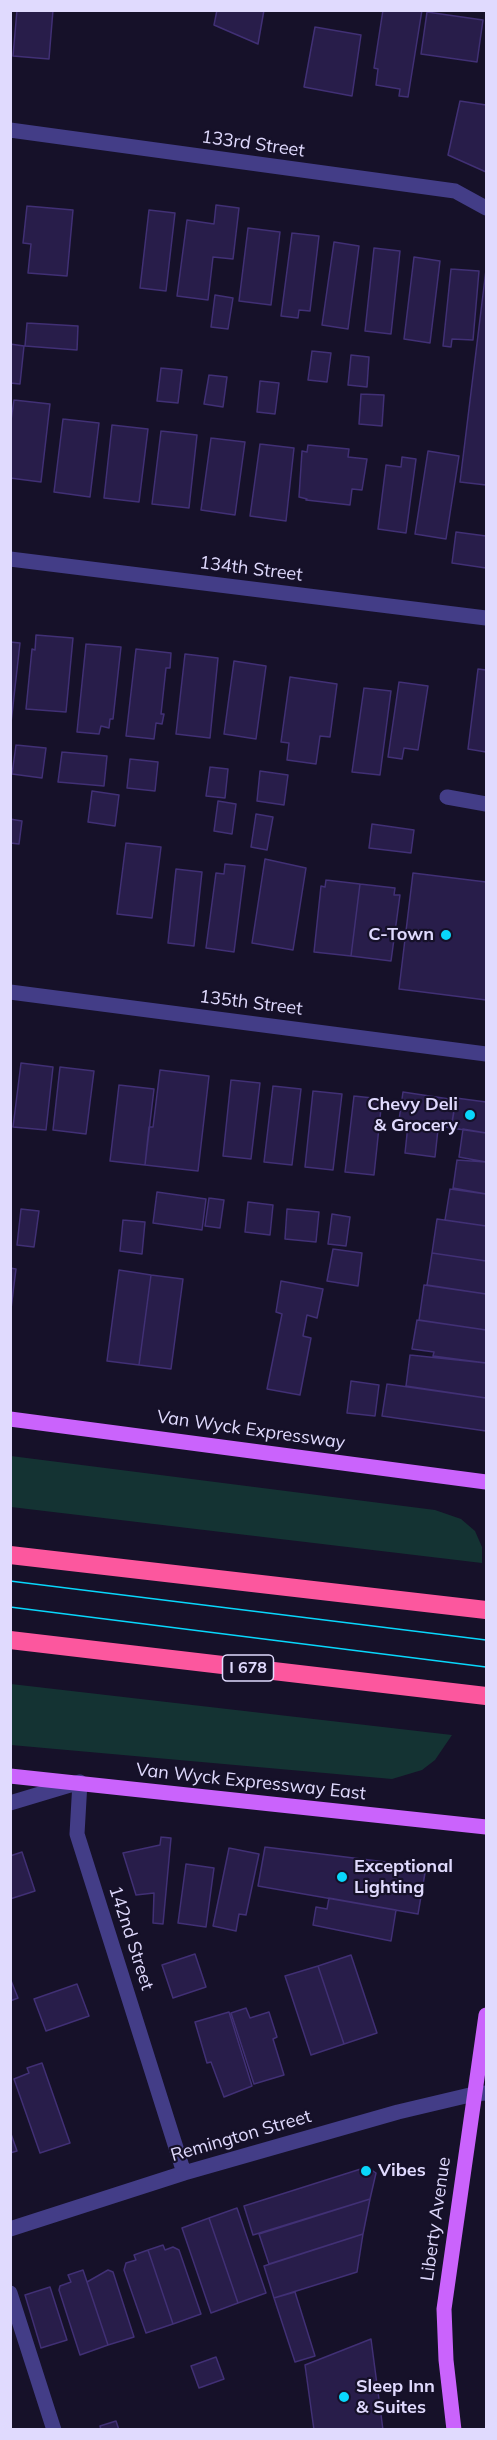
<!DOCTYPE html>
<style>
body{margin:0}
#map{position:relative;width:497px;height:2440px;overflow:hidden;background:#161129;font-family:Mulish,sans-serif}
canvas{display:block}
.frame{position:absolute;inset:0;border:12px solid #e0dafe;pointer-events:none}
</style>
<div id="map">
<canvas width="497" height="2440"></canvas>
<div class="frame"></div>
</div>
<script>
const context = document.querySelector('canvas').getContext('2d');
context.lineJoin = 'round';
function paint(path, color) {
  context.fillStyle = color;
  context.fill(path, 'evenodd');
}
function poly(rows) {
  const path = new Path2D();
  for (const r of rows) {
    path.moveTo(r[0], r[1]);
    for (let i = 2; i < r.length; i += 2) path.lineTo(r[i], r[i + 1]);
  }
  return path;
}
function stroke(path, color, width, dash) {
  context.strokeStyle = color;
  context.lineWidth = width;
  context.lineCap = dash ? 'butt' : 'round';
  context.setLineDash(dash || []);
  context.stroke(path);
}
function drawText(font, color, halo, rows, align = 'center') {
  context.font = font + ' Mulish,sans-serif';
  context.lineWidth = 4.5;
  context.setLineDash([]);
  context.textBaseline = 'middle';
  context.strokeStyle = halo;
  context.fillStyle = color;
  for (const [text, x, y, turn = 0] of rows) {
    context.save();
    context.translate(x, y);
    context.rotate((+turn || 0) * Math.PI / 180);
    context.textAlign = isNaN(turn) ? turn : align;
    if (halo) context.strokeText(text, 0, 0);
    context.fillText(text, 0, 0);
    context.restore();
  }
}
const green = poly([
 [11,1456,435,1510,461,1519,475,1531,482,1547,482,1563,11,1507],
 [11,1684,452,1735,435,1760,422,1770,392,1779,11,1745]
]);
const building = poly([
 [17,10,53,10,49,59,13,56,17,10],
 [217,10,264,10,258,44,214,25,217,10],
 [383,10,422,10,408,97,399,96,400,89,376,85,378,69,374,68,383,10],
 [427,12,483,20,477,62,421,54,427,12],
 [315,27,361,35,352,96,304,87,315,27],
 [460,101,486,105,486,172,448,155,460,101],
 [216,205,239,208,233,259,213,257,208,300,177,296,187,220,214,224,216,205],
 [27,206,73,210,67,276,28,273,31,244,23,243,27,206],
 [149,210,175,213,166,291,140,288,149,210],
 [248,228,280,232,271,305,239,301,248,228],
 [292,233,319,236,310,311,299,310,298,318,281,316,292,233],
 [334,242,359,246,348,329,322,325,334,242],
 [374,248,400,251,391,334,365,331,374,248],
 [414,257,440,261,430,343,404,339,414,257],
 [451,269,479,271,473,340,452,339,451,347,443,346,451,269],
 [486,270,486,485,460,482,486,270],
 [215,295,233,298,228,329,211,327,215,295],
 [27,323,78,326,77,350,25,346,27,323],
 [10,344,24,346,20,384,10,383,10,344],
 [312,351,331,353,327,382,308,380,312,351],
 [351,355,369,357,367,387,348,385,351,355],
 [161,368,182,370,178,403,157,401,161,368],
 [209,375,227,377,223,407,204,404,209,375],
 [260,381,279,383,275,414,257,412,260,381],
 [361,394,384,395,382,426,359,424,361,394],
 [14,400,50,404,41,482,10,478,10,427,14,400],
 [63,419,99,423,90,497,54,492,63,419],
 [112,425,148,429,139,502,104,498,112,425],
 [161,431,197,435,189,508,152,504,161,431],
 [211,438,245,442,235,515,201,510,211,438],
 [260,444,294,448,286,521,250,516,260,444],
 [308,445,349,449,348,457,367,459,362,490,352,489,350,505,306,500,307,499,299,497,302,451,307,452,308,445],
 [428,451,459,456,446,539,415,534,428,451],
 [402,457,416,459,406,533,378,529,386,465,401,467,402,457],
 [456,532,486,536,486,568,452,563,456,532],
 [36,635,73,638,66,712,26,709,32,649,35,650,36,635],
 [10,642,20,643,10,732,10,642],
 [86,644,121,647,113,719,110,719,109,728,101,726,99,734,77,732,86,644],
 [136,649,171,653,170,668,166,668,161,714,164,714,162,724,156,723,154,739,126,736,136,649],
 [185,654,218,658,210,738,176,734,185,654],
 [234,661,266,666,256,739,224,734,234,661],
 [478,669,486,670,486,752,468,749,478,669],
 [290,677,337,684,330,737,320,736,316,764,287,760,289,743,281,742,290,677],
 [399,682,428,686,418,750,404,748,402,759,388,757,399,682],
 [364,688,391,691,380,775,352,772,364,688],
 [16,745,46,748,42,778,12,774,16,745],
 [62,752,107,756,104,786,58,782,62,752],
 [130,759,158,762,155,791,127,788,130,759],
 [210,767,228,769,225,798,206,796,210,767],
 [260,771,288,775,284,805,257,801,260,771],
 [92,791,119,795,115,826,88,822,92,791],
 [218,801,236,804,232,834,214,831,218,801],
 [256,814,273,817,267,850,251,847,256,814],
 [10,819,22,821,19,844,10,843,10,819],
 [372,824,414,830,411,853,369,848,372,824],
 [126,843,161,847,152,918,117,914,126,843],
 [265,859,306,868,293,950,252,943,265,859],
 [225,864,245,866,234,952,206,948,216,873,224,874,225,864],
 [176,869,202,872,194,946,168,943,176,869],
 [413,873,486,882,486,1000,399,989,413,873],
 [326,880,360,884,351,956,314,952,321,886,325,887,326,880],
 [360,884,395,888,394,895,400,895,391,961,351,956,360,884],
 [21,1063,53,1067,46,1130,13,1127,21,1063],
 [60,1067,94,1071,86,1134,53,1130,60,1067],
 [160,1070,209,1076,198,1171,145,1165,149,1127,153,1127,160,1070],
 [231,1080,260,1083,251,1159,223,1156,231,1080],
 [119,1085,154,1089,145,1165,110,1161,119,1085],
 [273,1086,301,1089,292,1165,264,1162,273,1086],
 [313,1091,342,1094,333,1170,305,1167,313,1091],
 [403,1092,456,1100,451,1128,399,1120,403,1092],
 [354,1096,382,1099,374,1175,345,1172,354,1096],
 [456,1098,486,1102,486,1133,451,1128,456,1098],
 [408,1125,438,1129,435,1157,405,1153,408,1125],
 [463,1129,486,1133,486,1162,459,1157,463,1129],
 [457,1160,486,1162,486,1194,453,1188,457,1160],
 [450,1189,486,1194,486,1226,445,1220,450,1189],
 [157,1192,206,1199,202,1230,153,1223,157,1192],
 [209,1198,224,1200,220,1228,205,1226,209,1198],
 [248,1202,273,1205,270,1235,245,1232,248,1202],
 [21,1209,39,1211,34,1247,17,1245,21,1209],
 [287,1209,319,1212,316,1242,285,1239,287,1209],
 [332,1214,350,1217,346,1246,328,1244,332,1214],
 [437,1219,486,1226,486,1261,432,1253,437,1219],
 [123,1220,145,1222,142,1254,120,1251,123,1220],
 [333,1249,362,1253,358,1286,327,1281,333,1249],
 [432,1253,486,1261,486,1294,427,1285,432,1253],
 [10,1268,16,1269,10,1317,10,1268],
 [119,1270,151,1275,139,1365,107,1361,119,1270],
 [151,1275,183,1279,171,1369,139,1365,151,1275],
 [281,1281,323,1289,317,1318,307,1315,303,1336,311,1338,300,1395,267,1389,282,1314,276,1312,281,1281],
 [424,1285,486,1294,486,1330,419,1320,424,1285],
 [417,1320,486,1330,486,1363,433,1356,434,1352,412,1349,417,1320],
 [410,1355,486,1363,486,1398,406,1386,410,1355],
 [351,1381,379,1385,375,1416,347,1413,351,1381],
 [387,1384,486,1398,486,1431,382,1416,387,1384],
 [161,1837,171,1838,163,1924,153,1923,154,1893,136,1895,123,1853,160,1845,161,1837],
 [265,1847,426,1867,418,1914,258,1886,265,1847],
 [229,1848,259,1854,246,1915,239,1914,236,1931,213,1926,229,1848],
 [22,1852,35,1891,10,1899,10,1856,22,1852],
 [186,1864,214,1868,206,1927,178,1923,186,1864],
 [329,1898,396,1910,391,1941,313,1925,316,1907,327,1909,329,1898],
 [195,1954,206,1987,173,1998,162,1965,195,1954],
 [351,1955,377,2033,344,2044,318,1966,351,1955],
 [318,1966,344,2044,311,2055,285,1976,318,1966],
 [10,1978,18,1998,10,2001,10,1978],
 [77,1984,89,2016,46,2031,34,1999,77,1984],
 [246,2008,250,2018,269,2012,277,2037,273,2039,284,2075,254,2084,231,2013,246,2008],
 [229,2012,252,2086,224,2097,211,2062,207,2063,195,2022,229,2012],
 [42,2063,70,2143,40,2153,14,2079,29,2073,27,2068,42,2063],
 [10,2131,17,2151,10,2153,10,2131],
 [367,2167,376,2173,370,2199,253,2235,244,2206,367,2167],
 [370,2199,363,2234,269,2264,259,2234,370,2199],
 [237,2208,266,2293,238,2303,209,2218,237,2208],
 [209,2218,238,2303,211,2313,182,2228,209,2218],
 [363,2234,357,2272,274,2298,264,2266,363,2234],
 [163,2245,165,2250,173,2247,179,2250,201,2314,173,2324,148,2250,163,2245],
 [148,2250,173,2324,146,2333,124,2270,126,2263,136,2260,134,2255,148,2250],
 [83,2270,108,2345,80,2355,59,2290,60,2286,71,2282,68,2275,83,2270],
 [108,2270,113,2272,134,2337,108,2345,87,2282,108,2270],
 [50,2287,67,2340,41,2348,25,2295,50,2287],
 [295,2292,315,2356,295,2362,274,2298,295,2292],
 [371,2339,383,2430,314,2430,305,2365,371,2339],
 [216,2357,224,2379,199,2388,191,2366,216,2357],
 [116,2421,119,2430,101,2430,100,2426,116,2421]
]);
const minor = poly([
 [10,130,455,191,486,208],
 [10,559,486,618],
 [447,797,486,804],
 [10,992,486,1054],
 [10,1803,80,1782,77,1834,184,2173],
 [10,2229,184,2173,398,2112,474,2094,486,2093],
 [10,2293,54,2430]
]);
const major = poly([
 [10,1419,486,1482],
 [10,1776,486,1827],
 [454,2430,446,2360,444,2309,486,2015]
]);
const highway = poly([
 [10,1555,486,1610],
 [10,1640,486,1696]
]);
const tram = poly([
 [10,1581,486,1640],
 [10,1607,486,1667]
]);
const markers = [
 [446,935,6,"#09d7fb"],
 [470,1115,6,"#09d7fb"],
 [342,1877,6,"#09d7fb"],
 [366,2171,6,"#09d7fb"],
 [344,2397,6,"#09d7fb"]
];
const shields = [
 [248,1668,51]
];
const shieldNames = [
 ["I 678",248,1668]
];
const streetNames = [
 ["133rd Street",253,144,8],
 ["134th Street",251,569,7],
 ["135th Street",251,1003,7],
 ["Van Wyck Expressway",251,1430,8],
 ["Van Wyck Expressway East",251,1782,6],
 ["142nd Street",131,1938,72],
 ["Remington Street",241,2136,-16],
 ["Liberty Avenue",436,2219,-82]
];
const poiNames = [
 ["C-Town",434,935,"right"],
 ["Chevy Deli",458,1105,"right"],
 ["& Grocery",458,1126,"right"],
 ["Exceptional",354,1867],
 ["Lighting",354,1888],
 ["Vibes",378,2171],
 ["Sleep Inn",356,2387],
 ["& Suites",356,2408]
];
paint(green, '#143333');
paint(building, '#281d4a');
stroke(building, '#413075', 1.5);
stroke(minor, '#433d87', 15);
stroke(major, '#ca63fc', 15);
stroke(highway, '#fc579e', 18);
stroke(tram, '#09d7fb', 1.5);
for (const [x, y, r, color] of markers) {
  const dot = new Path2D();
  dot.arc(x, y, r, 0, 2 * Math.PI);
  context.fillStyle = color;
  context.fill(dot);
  stroke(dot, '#161129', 2);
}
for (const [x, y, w] of shields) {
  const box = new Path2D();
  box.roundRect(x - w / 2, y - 13, w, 26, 4.5);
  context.fillStyle = '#161129';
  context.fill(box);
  stroke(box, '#e0dafe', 1.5);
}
drawText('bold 16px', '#e0dafe', null, shieldNames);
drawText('18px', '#e0dafe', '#161129', streetNames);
drawText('bold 18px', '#e0dafe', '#161129', poiNames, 'left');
</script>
